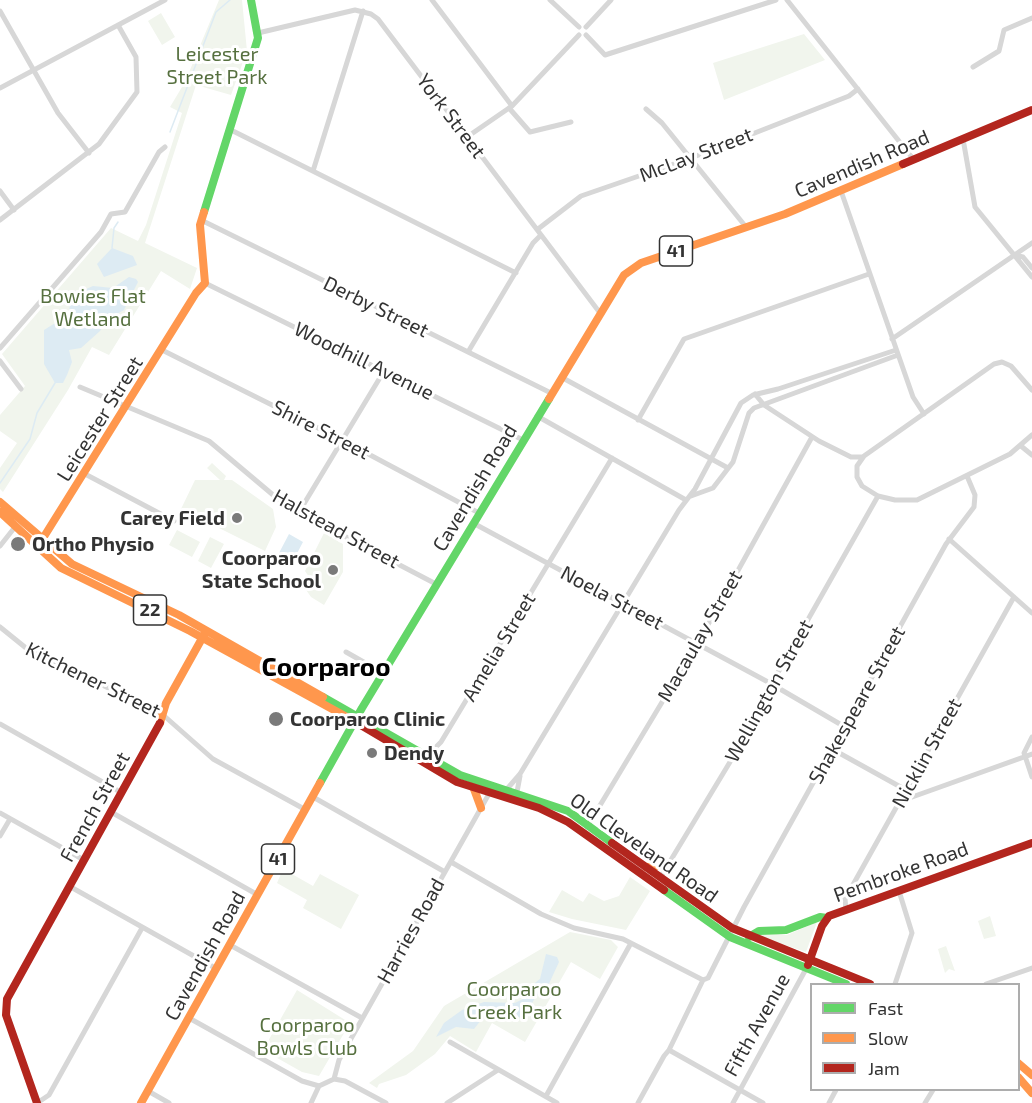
<!DOCTYPE html>
<style>
body{margin:0}
#map{position:relative;width:1032px;height:1103px;overflow:hidden;background:#fff;font-family:"Exo 2",sans-serif}
canvas{display:block}
.legend{position:absolute;left:810px;top:983px;width:210px;height:108px;box-sizing:border-box;background:#fff;border:2px solid #adadad;margin:0;padding:8px 10px;list-style:none;font-size:18px;color:#333}
.legend li{display:flex;align-items:center;gap:12px;height:30px}
.legend b{width:30px;border:2px solid #adadad}
</style>
<div id="map">
<canvas width="1032" height="1103"></canvas>
<ul class="legend">
<li><b style="height:8px;background:#63d668"></b>Fast</li>
<li><b style="height:8px;background:#ff974d"></b>Slow</li>
<li><b style="height:8px;background:#b3261e"></b>Jam</li>
</ul>
</div>
<script>
const context = document.querySelector('canvas').getContext('2d');
context.lineJoin = 'round';
function paint(path, color) {
  context.fillStyle = color;
  context.fill(path, 'evenodd');
}
function poly(rows) {
  const path = new Path2D();
  for (const r of rows) {
    path.moveTo(r[0], r[1]);
    for (let i = 2; i < r.length; i += 2) path.lineTo(r[i], r[i + 1]);
  }
  return path;
}
function stroke(path, color, width, dash) {
  context.strokeStyle = color;
  context.lineWidth = width;
  context.lineCap = dash ? 'butt' : 'round';
  context.setLineDash(dash || []);
  context.stroke(path);
}
function drawText(font, color, halo, rows, align = 'center') {
  context.font = font + ' "Exo 2",sans-serif';
  context.lineWidth = 6;
  context.setLineDash([]);
  context.textBaseline = 'middle';
  context.strokeStyle = halo;
  context.fillStyle = color;
  for (const [text, x, y, turn = 0] of rows) {
    context.save();
    context.translate(x, y);
    context.rotate((+turn || 0) * Math.PI / 180);
    context.textAlign = isNaN(turn) ? turn : align;
    if (halo) context.strokeText(text, 0, 0);
    context.fillText(text, 0, 0);
    context.restore();
  }
}
const green = poly([
 [219,0,242,0,247,51,231,95,196,85,145,243,197,268,190,289,161,271,109,355,92,347,68,390,3,492,0,489,0,468,17,443,0,431,0,415,25,386,2,354,111,228,138,241,146,225,182,113,170,107,185,82],
 [161,13,175,37,162,45,148,21],
 [804,34,825,60,724,100,713,63],
 [212,463,226,476,224,480,232,480,273,509,276,527,265,551,181,509,195,480,220,480,207,468],
 [177,530,200,542,192,557,169,545],
 [324,533,343,544,343,572,324,605,311,597,304,587,309,577,305,571],
 [210,537,224,544,211,568,198,561],
 [283,869,313,886,320,874,359,895,341,929,303,908,307,900,277,883],
 [630,877,650,891,626,930,572,919,549,912,562,890,583,902,589,893,604,901,619,896],
 [990,916,996,936,984,939,978,921],
 [817,922,806,952,758,936,767,933,787,935],
 [570,932,611,940,618,947,600,979,571,962,525,1042,492,1023,476,1052,450,1036,435,1054,406,1075,379,1084,377,1088,369,1083,413,1051,444,1006],
 [946,946,955,971,949,969,945,973,938,949],
 [297,990,350,1023,319,1076,302,1072,263,1050]
]);
const water = poly([
 [112,248,133,256,137,265,104,277,97,264],
 [129,277,136,279,138,282,124,310,113,316,101,313,104,325,100,331,81,348,69,350,72,362,67,375,63,383,55,383,44,364,44,330,68,315,71,301,79,292,93,286,113,288],
 [289,534,303,542,293,561,279,553],
 [546,954,557,957,559,962,547,988,536,996,525,1016,512,1019,494,1011,485,1015,474,1029,456,1027,436,1037,444,1023,462,1010,484,1002,515,1003,523,999,526,990,540,979]
]);
const stream = poly([
 [170,132,216,12,230,0],
 [112,248,114,228,118,222],
 [0,483,30,439,37,413,55,383]
]);
const street = poly([
 [432,0,512,106],
 [550,0,579,27],
 [787,0,914,160],
 [0,11,58,113,89,153],
 [586,27,611,0],
 [258,33,355,10,371,14,378,19,600,313],
 [586,35,605,55,776,0],
 [973,67,999,51,1004,30,1032,18],
 [0,88,165,0],
 [509,108,530,132,571,122],
 [646,109,662,123,746,227],
 [229,129,516,273],
 [467,137,512,106,579,35],
 [963,139,975,207,1032,277],
 [313,171,363,11],
 [0,191,14,210],
 [841,191,913,397,924,414],
 [0,220,99,144,137,92,136,57,118,25],
 [201,220,551,393],
 [538,229,581,196,691,158,849,96,858,89],
 [1014,255,1023,257,1032,268],
 [205,283,523,440],
 [892,339,1032,243],
 [0,348,101,232,111,214,125,212,159,152,165,147],
 [162,350,342,440,479,513],
 [468,352,533,243,540,236],
 [0,361,21,389],
 [561,377,728,468],
 [80,387,209,441,285,505,436,584],
 [1032,390,1011,366,1002,362,994,364,864,456,857,466,857,477,862,486,878,496,895,500,917,500,1010,454,1032,435],
 [755,394,764,405,819,441,851,457,862,457],
 [537,416,686,500],
 [638,420,684,339,869,274],
 [1021,446,1032,455],
 [85,474,174,521],
 [691,496,713,488,733,462,749,413,754,408,898,355],
 [299,512,384,371],
 [473,523,768,682,845,727],
 [949,539,1032,613],
 [0,546,15,527],
 [0,627,26,648,162,714,213,759,306,810],
 [346,652,383,673],
 [0,724,122,793],
 [1032,737,1024,753,1032,777],
 [832,749,906,790],
 [427,756,441,742,612,458],
 [507,789,520,774,679,510,695,489,741,403,753,395,778,389,896,350],
 [517,792,520,776],
 [313,797,445,872],
 [901,801,1032,754],
 [111,812,258,895],
 [0,813,84,860],
 [587,827,700,639,812,437],
 [0,836,10,819],
 [451,862,541,914,574,928,623,939,703,980],
 [660,878,768,699,776,676,878,496],
 [69,886,217,969],
 [846,910,845,899,1014,597],
 [230,945,362,1018],
 [895,984,912,933,899,891],
 [986,984,1032,968],
 [189,1018,302,1081,319,1086],
 [450,1042,557,1103],
 [669,1050,763,1103],
 [334,1079,339,1060,490,792],
 [319,1086,334,1079,345,1081,386,1103],
 [148,1091,169,1103],
 [546,1096,631,943],
 [37,1103,49,1095,142,928],
 [311,1103,319,1086],
 [447,1103,498,1070],
 [638,1103,664,1056,669,1050,703,980,708,978,744,907,946,544,974,507,975,495,967,476],
 [733,1103,806,969],
 [829,1103,836,1090],
 [925,1103,933,1090]
]);
const fast = poly([
 [204,212,258,38,251,0],
 [323,697,460,775,568,811,612,843],
 [320,783,362,708,549,399],
 [664,890,730,937,846,984],
 [749,937,759,931,786,930,820,917,827,918]
]);
const slow = poly([
 [549,399,624,275,641,263,785,214,903,164],
 [0,502,72,564,179,615,323,697],
 [0,512,61,568,190,631,354,721],
 [40,543,196,293,205,283,200,225,204,212],
 [160,723,166,703,205,633],
 [474,789,481,808],
 [646,867,668,865],
 [1018,1063,1032,1075],
 [1018,1077,1032,1093],
 [141,1103,320,783]
]);
const jam = poly([
 [903,164,1032,110],
 [354,721,457,782,539,808,568,822,664,890],
 [612,843,732,928,870,984],
 [808,965,822,926,829,916,1032,843],
 [37,1103,6,1015,7,999,160,723]
]);
const markers = [
 [237,518,6,"#7a7a7a"],
 [18,544,8,"#7a7a7a"],
 [333,570,6,"#7a7a7a"],
 [276,719,8,"#7a7a7a"],
 [372,753,6,"#7a7a7a"]
];
const shields = [
 [676,251,33],
 [150,610,33],
 [278,859,33]
];
const shieldNames = [
 ["41",676,251],
 ["22",150,610],
 ["41",278,859]
];
const parkNames = [
 ["Leicester",217,54],
 ["Street Park",217,77],
 ["Bowies Flat",93,296],
 ["Wetland",93,319],
 ["Coorparoo",514,989],
 ["Creek Park",514,1012],
 ["Coorparoo",307,1025],
 ["Bowls Club",307,1048]
];
const streetNames = [
 ["York Street",451,116,53],
 ["McLay Street",696,155,-21],
 ["Cavendish Road",862,164,-23],
 ["Derby Street",376,307,26],
 ["Woodhill Avenue",364,361,26],
 ["Leicester Street",100,419,-58],
 ["Shire Street",321,430,27],
 ["Cavendish Road",475,488,-59],
 ["Halstead Street",336,529,29],
 ["Noela Street",612,598,28],
 ["Macaulay Street",700,636,-60],
 ["Amelia Street",499,647,-59],
 ["Kitchener Street",93,680,26],
 ["Wellington Street",769,691,-61],
 ["Shakespeare Street",857,705,-61],
 ["Nicklin Street",927,753,-61],
 ["French Street",95,807,-61],
 ["Old Cleveland Road",644,848,35],
 ["Pembroke Road",901,872,-20],
 ["Harries Road",411,931,-61],
 ["Cavendish Road",205,956,-61],
 ["Fifth Avenue",757,1025,-61]
];
const poiNames = [
 ["Carey Field",225,518,"right"],
 ["Ortho Physio",32,544],
 ["Coorparoo",321,558,"right"],
 ["State School",321,581,"right"],
 ["Coorparoo Clinic",290,719],
 ["Dendy",384,753]
];
const districtNames = [
 ["Coorparoo",326,667]
];
paint(green, '#f1f5ed');
paint(water, '#ddebf3');
stroke(stream, '#ddebf3', 1.5);
stroke(street, '#d7d7d7', 5);
stroke(fast, '#63d668', 8);
stroke(slow, '#ff974d', 8);
stroke(jam, '#b3261e', 8);
for (const [x, y, r, color] of markers) {
  const dot = new Path2D();
  dot.arc(x, y, r, 0, 2 * Math.PI);
  context.fillStyle = color;
  context.fill(dot);
  stroke(dot, '#fff', 2);
}
for (const [x, y, w] of shields) {
  const box = new Path2D();
  box.roundRect(x - w / 2, y - 15, w, 30, 4.5);
  context.fillStyle = '#fff';
  context.fill(box);
  stroke(box, '#333', 1.5);
}
drawText('bold 18px', '#333', null, shieldNames);
drawText('20px', '#56703f', '#fff', parkNames);
drawText('20px', '#333', '#fff', streetNames);
drawText('bold 20px', '#333', '#fff', poiNames, 'left');
drawText('bold 26px', '#000', '#fff', districtNames);
</script>
